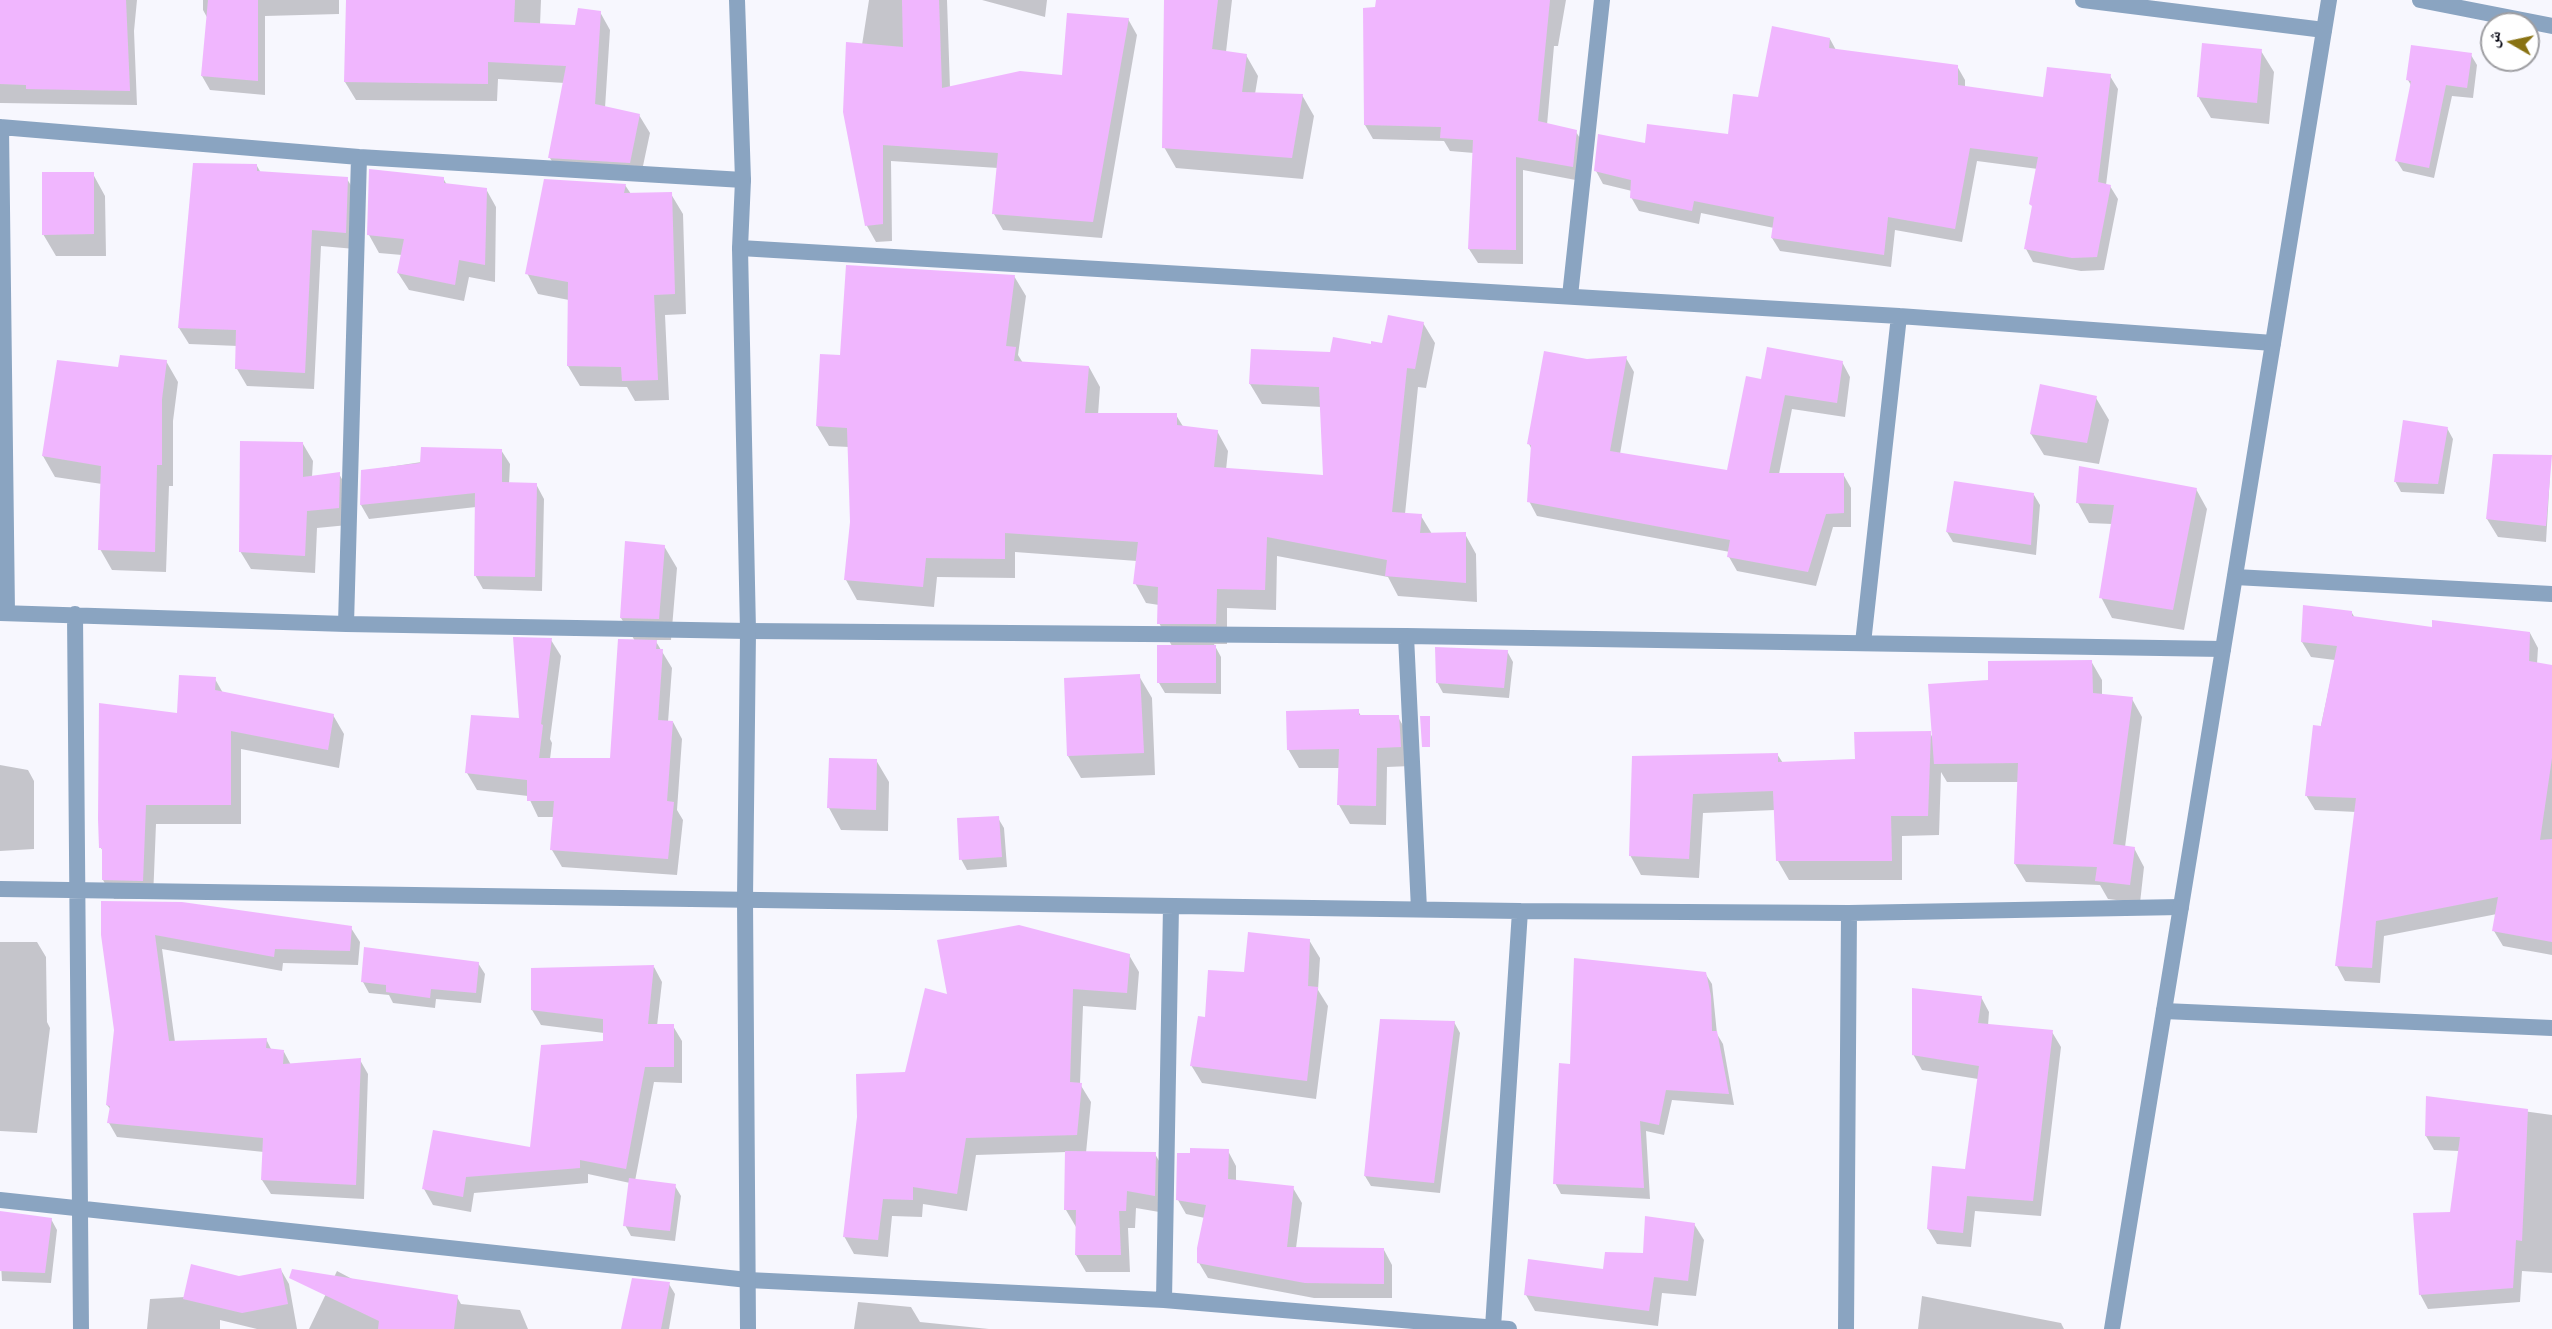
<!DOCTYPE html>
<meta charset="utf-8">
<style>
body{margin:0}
#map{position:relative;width:2552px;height:1329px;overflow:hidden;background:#f7f7fe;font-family:"Space Grotesk","Noto Naskh Arabic",sans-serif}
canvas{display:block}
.north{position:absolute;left:2480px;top:12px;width:60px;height:60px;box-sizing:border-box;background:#fff;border:2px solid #9e9ea2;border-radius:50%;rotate:279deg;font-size:16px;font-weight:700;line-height:24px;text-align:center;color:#0c0c17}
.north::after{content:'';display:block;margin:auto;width:21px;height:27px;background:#897213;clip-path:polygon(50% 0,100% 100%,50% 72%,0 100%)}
</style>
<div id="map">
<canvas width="2552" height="1329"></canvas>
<div class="north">ش</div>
</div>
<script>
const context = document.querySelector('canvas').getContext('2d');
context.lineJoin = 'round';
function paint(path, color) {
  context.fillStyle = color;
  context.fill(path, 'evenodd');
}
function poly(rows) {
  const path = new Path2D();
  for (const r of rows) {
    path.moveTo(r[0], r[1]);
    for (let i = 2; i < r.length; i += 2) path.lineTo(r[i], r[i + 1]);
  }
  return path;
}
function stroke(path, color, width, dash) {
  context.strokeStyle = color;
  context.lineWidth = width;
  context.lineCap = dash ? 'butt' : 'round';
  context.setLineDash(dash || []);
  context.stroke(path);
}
const shadow = poly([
 [0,0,137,0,134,31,137,105,0,103],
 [203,0,339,0,339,14,265,16,265,95,210,90,202,76,208,19,203,10],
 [348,0,541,0,540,25,576,27,600,12,610,30,605,108,639,115,650,133,640,180,560,175,550,158,565,83,498,79,497,101,356,100,345,82],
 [869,0,947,0,950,88,1063,76,1128,19,1137,35,1102,238,1003,230,994,214,998,168,891,161,892,241,876,242,867,226,862,45],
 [982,0,1047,0,1045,17],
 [1165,0,1232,0,1226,52,1246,55,1258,76,1255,94,1302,95,1314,116,1303,179,1176,168,1164,147],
 [1512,0,1566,0,1558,46,1554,46,1547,125,1576,132,1585,146,1581,181,1523,170,1523,264,1478,263,1469,249,1474,153,1450,151,1444,141,1373,139,1365,125],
 [1830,39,1836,50,1957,66,1965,80,1965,87,2045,99,2110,76,2118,89,2106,185,2110,186,2118,199,2104,270,2081,271,2033,262,2026,249,2038,169,1977,161,1962,242,1895,230,1891,267,1780,251,1772,238,1774,228,1701,213,1699,224,1639,211,1631,197,1632,191,1603,184,1596,171,1646,145,1729,136,1759,99],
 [2261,51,2274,72,2269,124,2211,118,2198,96],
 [2471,55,2477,65,2473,98,2452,96,2434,178,2403,171,2396,160,2412,87,2408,80],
 [257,166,261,173,347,179,357,195,355,249,321,246,314,389,247,386,237,369,238,346,189,344,179,328],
 [93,174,105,196,106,256,56,256,43,234],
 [443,178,447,185,486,189,496,207,495,282,469,277,464,301,409,290,398,273,402,255,379,253,369,235],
 [625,185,631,194,671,194,683,214,686,314,665,315,669,400,635,401,627,387,580,386,568,366,569,300,538,294,527,273],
 [1014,276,1026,296,1018,355,1023,363,1089,367,1100,387,1098,415,1176,415,1184,428,1217,431,1228,451,1226,470,1325,476,1322,407,1262,404,1250,384,1331,354,1383,345,1423,323,1435,343,1426,388,1418,387,1405,514,1421,516,1432,534,1465,534,1476,554,1477,602,1398,596,1388,577,1277,556,1276,610,1227,608,1227,644,1214,644,1221,657,1221,694,1165,693,1159,683,1172,646,1159,623,1159,605,1146,603,1135,583,1137,561,1015,552,1015,578,937,577,934,607,857,600,846,580,852,522,849,447,829,446,817,426,842,356],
 [1626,358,1634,372,1620,454,1728,472,1762,381,1842,362,1850,377,1845,417,1792,409,1779,474,1843,474,1851,488,1851,527,1833,527,1816,586,1737,571,1729,557,1730,552,1537,516,1529,501,1532,450,1529,444,1587,360],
 [166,361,178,382,173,421,173,486,169,486,166,572,112,570,100,549,102,484,55,477,43,456,119,369],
 [2096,398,2109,420,2099,464,2044,455,2031,434],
 [2447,428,2453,439,2444,494,2401,492,2395,481],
 [303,444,313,461,312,477,339,474,349,491,348,525,317,528,315,573,251,569,240,551],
 [501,450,510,464,509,484,536,484,544,499,542,591,483,589,475,575,476,507,369,519,361,505,362,471],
 [2550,475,2546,542,2498,537,2487,519],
 [2196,489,2207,509,2184,630,2112,618,2101,597,2112,524,2089,523,2078,503],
 [2034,495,2040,505,2036,555,1953,542,1947,532],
 [664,546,677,568,671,640,655,640,672,668,668,722,673,722,682,739,677,810,683,820,677,875,562,867,552,850,554,817,538,817,528,796,477,790,467,773,521,720,551,640,561,656,550,739,552,743,550,759,612,759,635,641,621,618],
 [2352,613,2355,618,2433,628,2530,633,2538,648,2537,664,2552,667,2552,955,2503,946,2494,931,2497,914,2384,936,2380,983,2345,981,2337,966,2356,812,2315,810,2306,795,2335,660,2311,657,2302,642],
 [1507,651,1513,662,1509,698,1443,693,1437,682],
 [2091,661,2102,680,2102,695,2132,699,2142,717,2125,847,2134,848,2144,867,2140,903,2108,899,2100,885,2026,882,2015,864,2019,782,1947,782,1941,772,1939,835,1902,836,1902,880,1789,880,1778,861,1775,810,1703,813,1699,878,1641,875,1630,855,1634,757,1777,754,1783,763,1856,761,1930,733,1934,740,1989,682],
 [1139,676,1152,698,1155,775,1081,778,1068,756],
 [215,679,223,693,333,715,344,734,339,768,241,749,241,824,156,824,153,899,114,899,103,880,104,853,101,848,179,715],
 [1358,711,1361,716,1398,717,1409,736,1411,766,1387,767,1386,825,1350,824,1339,805,1340,768,1299,768,1288,749],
 [876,760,889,782,888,831,841,830,829,808],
 [0,765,28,770,34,781,34,849,0,851],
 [998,818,1004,828,1007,867,967,870,961,859],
 [351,928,360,942,358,965,283,963,282,971,162,949,175,1042,266,1039,272,1051,284,1052,291,1065,360,1060,368,1074,364,1199,271,1194,262,1180,264,1152,117,1137,109,1123,111,1110,107,1105,115,1030,102,935],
 [1309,940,1320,958,1318,990,1328,1006,1316,1099,1202,1083,1191,1065,1206,1019,1245,973],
 [0,942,37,942,46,957,47,1022,50,1028,37,1133,0,1131],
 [1129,955,1139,972,1136,1010,1083,1006,1080,1084,1091,1102,1086,1153,1155,1154,1165,1171,1165,1213,1136,1208,1135,1228,1128,1228,1130,1272,1086,1272,1076,1255,1076,1227,1066,1210,1067,1152,976,1155,967,1211,923,1204,922,1217,892,1216,888,1257,854,1254,844,1236,906,1073,949,996],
 [478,963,485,974,481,1003,436,999,435,1008,393,1003,389,995,369,993,363,982],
 [654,967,662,982,657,1026,673,1026,682,1041,682,1083,654,1082,635,1181,675,1186,681,1196,675,1241,631,1236,625,1225,630,1183,588,1174,588,1183,474,1193,471,1212,433,1205,424,1189,531,1148,604,1042,604,1033,541,1025,532,1010],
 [1705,973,1712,984,1717,1034,1723,1044,1734,1105,1672,1100,1664,1135,1646,1131,1650,1199,1561,1194,1555,1183,1571,1066],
 [1981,997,1989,1012,1988,1026,2052,1032,2061,1047,2041,1216,1975,1211,1971,1247,1937,1244,1928,1229,1966,1170,1978,1079,1922,1070,1913,1054],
 [1454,1022,1460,1033,1440,1193,1371,1186,1365,1176],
 [2428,1098,2552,1115,2552,1273,2522,1271,2520,1302,2428,1309,2420,1294,2451,1213,2460,1151,2434,1150,2426,1136],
 [1228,1151,1236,1166,1236,1181,1293,1188,1302,1203,1296,1248,1384,1250,1392,1265,1392,1298,1314,1298,1208,1278,1199,1263,1205,1218,1186,1214,1178,1200],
 [51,1219,57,1230,51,1283,2,1281,0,1247],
 [1694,1224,1704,1240,1696,1296,1662,1293,1658,1326,1535,1311,1526,1295,1604,1270,1644,1254],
 [281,1270,289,1284,297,1329,257,1329,220,1320,220,1329,147,1329,150,1299,185,1297,239,1277],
 [337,1271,356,1281,457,1297,461,1304,520,1310,528,1329,309,1329],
 [669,1284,675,1294,669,1329,623,1329],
 [1922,1296,2061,1323,2064,1329,1918,1329],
 [858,1302,911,1307,920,1322,989,1329,854,1329]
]);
const building = poly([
 [0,0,126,0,130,91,26,89,26,85,0,84],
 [208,0,258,0,258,81,201,76],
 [346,0,515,0,514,22,575,25,578,8,601,11,595,104,640,114,630,163,548,158,566,66,488,62,488,84,344,82],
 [902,0,939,0,942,88,1020,71,1062,75,1067,13,1129,18,1093,222,992,214,998,153,883,145,883,224,865,226,843,112,846,42,903,47],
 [1164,0,1218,0,1212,49,1247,54,1242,92,1303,94,1292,158,1162,148],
 [1376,0,1550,0,1538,121,1577,130,1573,167,1516,157,1516,250,1468,249,1473,140,1440,138,1441,127,1364,125,1363,8,1375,7],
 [1772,26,1830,38,1829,48,1958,65,1958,85,2043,97,2047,67,2111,74,2098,182,2111,185,2097,257,2072,258,2024,249,2032,206,2029,204,2038,157,1970,148,1955,229,1888,217,1884,255,1771,238,1774,217,1694,201,1692,211,1630,198,1631,180,1594,171,1598,134,1645,143,1647,124,1728,134,1733,94,1758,97],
 [2202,43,2262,49,2257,103,2197,97],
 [2411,45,2472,53,2467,88,2446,85,2429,168,2395,161,2411,81,2406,80],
 [193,163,257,164,257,171,348,177,346,233,312,230,305,373,235,369,236,330,178,328],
 [369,169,444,177,444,183,487,188,485,265,459,260,455,285,397,273,404,239,367,235],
 [42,172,94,172,94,234,42,235],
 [544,179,626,184,624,193,672,192,675,294,654,295,658,380,622,381,621,367,567,366,568,282,525,274],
 [846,265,1015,275,1006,346,1016,347,1014,361,1089,366,1085,413,1177,413,1177,425,1218,430,1214,467,1323,475,1319,387,1249,384,1251,349,1330,352,1333,337,1371,344,1371,341,1382,343,1388,315,1424,322,1415,369,1407,368,1392,512,1422,514,1420,533,1466,532,1466,583,1385,576,1387,560,1267,537,1265,590,1217,589,1216,624,1157,624,1158,587,1133,584,1138,542,1005,533,1005,559,926,558,923,587,844,580,850,522,847,428,816,426,820,354,840,355],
 [1767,347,1843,361,1837,403,1785,395,1769,473,1844,473,1844,513,1826,514,1808,572,1727,557,1730,540,1527,502,1531,445,1527,444,1544,351,1587,359,1627,356,1610,451,1727,470,1746,376,1761,379],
 [120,355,167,360,162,399,162,465,157,465,155,552,98,550,101,466,42,456,57,360,118,367],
 [2040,384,2097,396,2087,443,2030,434],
 [2403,420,2448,427,2438,484,2394,482],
 [240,441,303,442,303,477,340,472,339,508,307,511,305,556,239,552],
 [421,447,502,449,502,482,537,483,535,577,474,576,475,493,360,505,361,470,420,463],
 [2493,454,2552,455,2546,526,2486,519],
 [2079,466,2197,488,2173,610,2099,598,2114,505,2076,503],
 [1954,481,2034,493,2031,545,1946,532],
 [625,541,665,545,659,619,620,618],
 [2303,605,2352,611,2352,616,2432,627,2432,620,2530,632,2529,661,2552,665,2552,758,2540,840,2552,839,2552,942,2492,931,2498,897,2376,921,2372,968,2335,966,2356,798,2305,796,2313,725,2321,726,2337,646,2301,642],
 [513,637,552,638,541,724,543,725,539,758,610,758,618,639,657,640,656,649,663,649,658,720,673,721,667,801,674,802,668,859,550,850,554,801,527,801,527,780,465,773,471,715,519,718],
 [1157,645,1216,645,1216,683,1157,683],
 [1435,647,1508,650,1504,688,1436,683],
 [2092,660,2093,693,2133,697,2113,844,2135,847,2130,885,2095,881,2097,867,2014,864,2018,763,1934,764,1928,684,1988,680,1988,661],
 [1140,674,1144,753,1067,756,1064,678],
 [179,675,216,677,215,690,334,714,328,750,231,731,231,805,146,805,143,881,102,880,102,848,99,848,98,819,99,703,177,713],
 [1359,709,1359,715,1399,715,1401,747,1377,748,1376,806,1337,805,1339,749,1287,750,1286,711],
 [1420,716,1430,716,1430,747,1422,747],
 [1931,731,1928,816,1891,816,1892,861,1776,861,1773,791,1693,794,1689,859,1629,856,1632,756,1778,753,1778,762,1855,759,1854,732],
 [829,758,877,759,876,810,827,808],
 [999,816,1002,857,959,860,957,818],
 [101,901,182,902,352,926,350,951,275,949,274,957,155,935,169,1041,267,1038,266,1048,284,1050,283,1064,361,1058,356,1185,261,1180,263,1138,107,1123,110,1106,106,1105,114,1030,101,935],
 [1019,925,1130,954,1127,993,1073,989,1070,1082,1082,1083,1077,1135,966,1138,957,1194,913,1187,913,1200,883,1199,878,1240,843,1237,857,1117,856,1074,905,1072,925,988,947,994,937,940],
 [1248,932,1310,939,1308,986,1318,987,1307,1081,1190,1066,1198,1016,1205,1017,1208,970,1244,972],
 [364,947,479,962,476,993,431,989,430,998,386,992,386,985,361,982],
 [1574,958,1706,972,1711,996,1712,1031,1717,1031,1729,1094,1666,1090,1659,1125,1640,1121,1644,1188,1553,1184,1559,1063,1570,1064],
 [654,965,648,1024,674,1024,674,1067,645,1067,626,1169,580,1160,580,1168,466,1177,463,1197,422,1189,433,1130,530,1147,541,1045,603,1041,603,1019,531,1010,531,968],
 [1912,988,1982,996,1978,1023,2053,1030,2033,1201,1967,1196,1963,1233,1927,1229,1932,1166,1965,1169,1979,1066,1912,1055],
 [1380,1019,1455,1021,1434,1183,1364,1176],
 [2426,1096,2528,1109,2522,1241,2516,1240,2513,1288,2419,1295,2413,1213,2450,1212,2460,1137,2425,1136],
 [1190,1148,1229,1149,1228,1179,1294,1186,1287,1247,1384,1248,1384,1284,1305,1283,1197,1263,1197,1248,1206,1205,1176,1200,1177,1153,1190,1153],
 [1065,1151,1156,1152,1155,1196,1127,1191,1126,1211,1119,1211,1121,1255,1075,1255,1076,1210,1064,1210],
 [629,1178,676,1184,670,1231,623,1226],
 [0,1211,52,1218,45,1273,0,1271],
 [1645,1216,1695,1223,1688,1281,1654,1277,1649,1311,1524,1295,1528,1259,1603,1269,1605,1252,1643,1253],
 [191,1264,239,1276,281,1268,288,1304,242,1313,183,1299],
 [292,1269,458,1295,454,1329,378,1329,379,1321,289,1278],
 [632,1278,670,1282,661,1329,621,1329]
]);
const minor = poly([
 [2083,0,2324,30],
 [2420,0,2552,26],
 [0,127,359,157,743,180],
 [1,127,7,613],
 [740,248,1899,316,2273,343],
 [1570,296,1602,0],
 [2235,577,2552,594],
 [0,613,346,624,748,631,1406,636,2223,649],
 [75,614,81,1329],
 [346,624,359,157],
 [1406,636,1419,909],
 [1863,643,1899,316],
 [0,889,1520,911,1849,913,2181,907],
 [2164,1011,2552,1028],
 [0,1200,748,1280,1164,1300,1509,1329],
 [1164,1300,1171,906],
 [1493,1327,1520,911],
 [1846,1329,1849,913]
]);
const tertiary = poly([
 [737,0,743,180,740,248,748,631,745,899,748,1329],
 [2112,1329,2329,0]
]);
paint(shadow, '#0003');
paint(building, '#f0b6fe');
stroke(minor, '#8aa4c1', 16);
stroke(tertiary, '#8aa4c1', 16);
</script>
